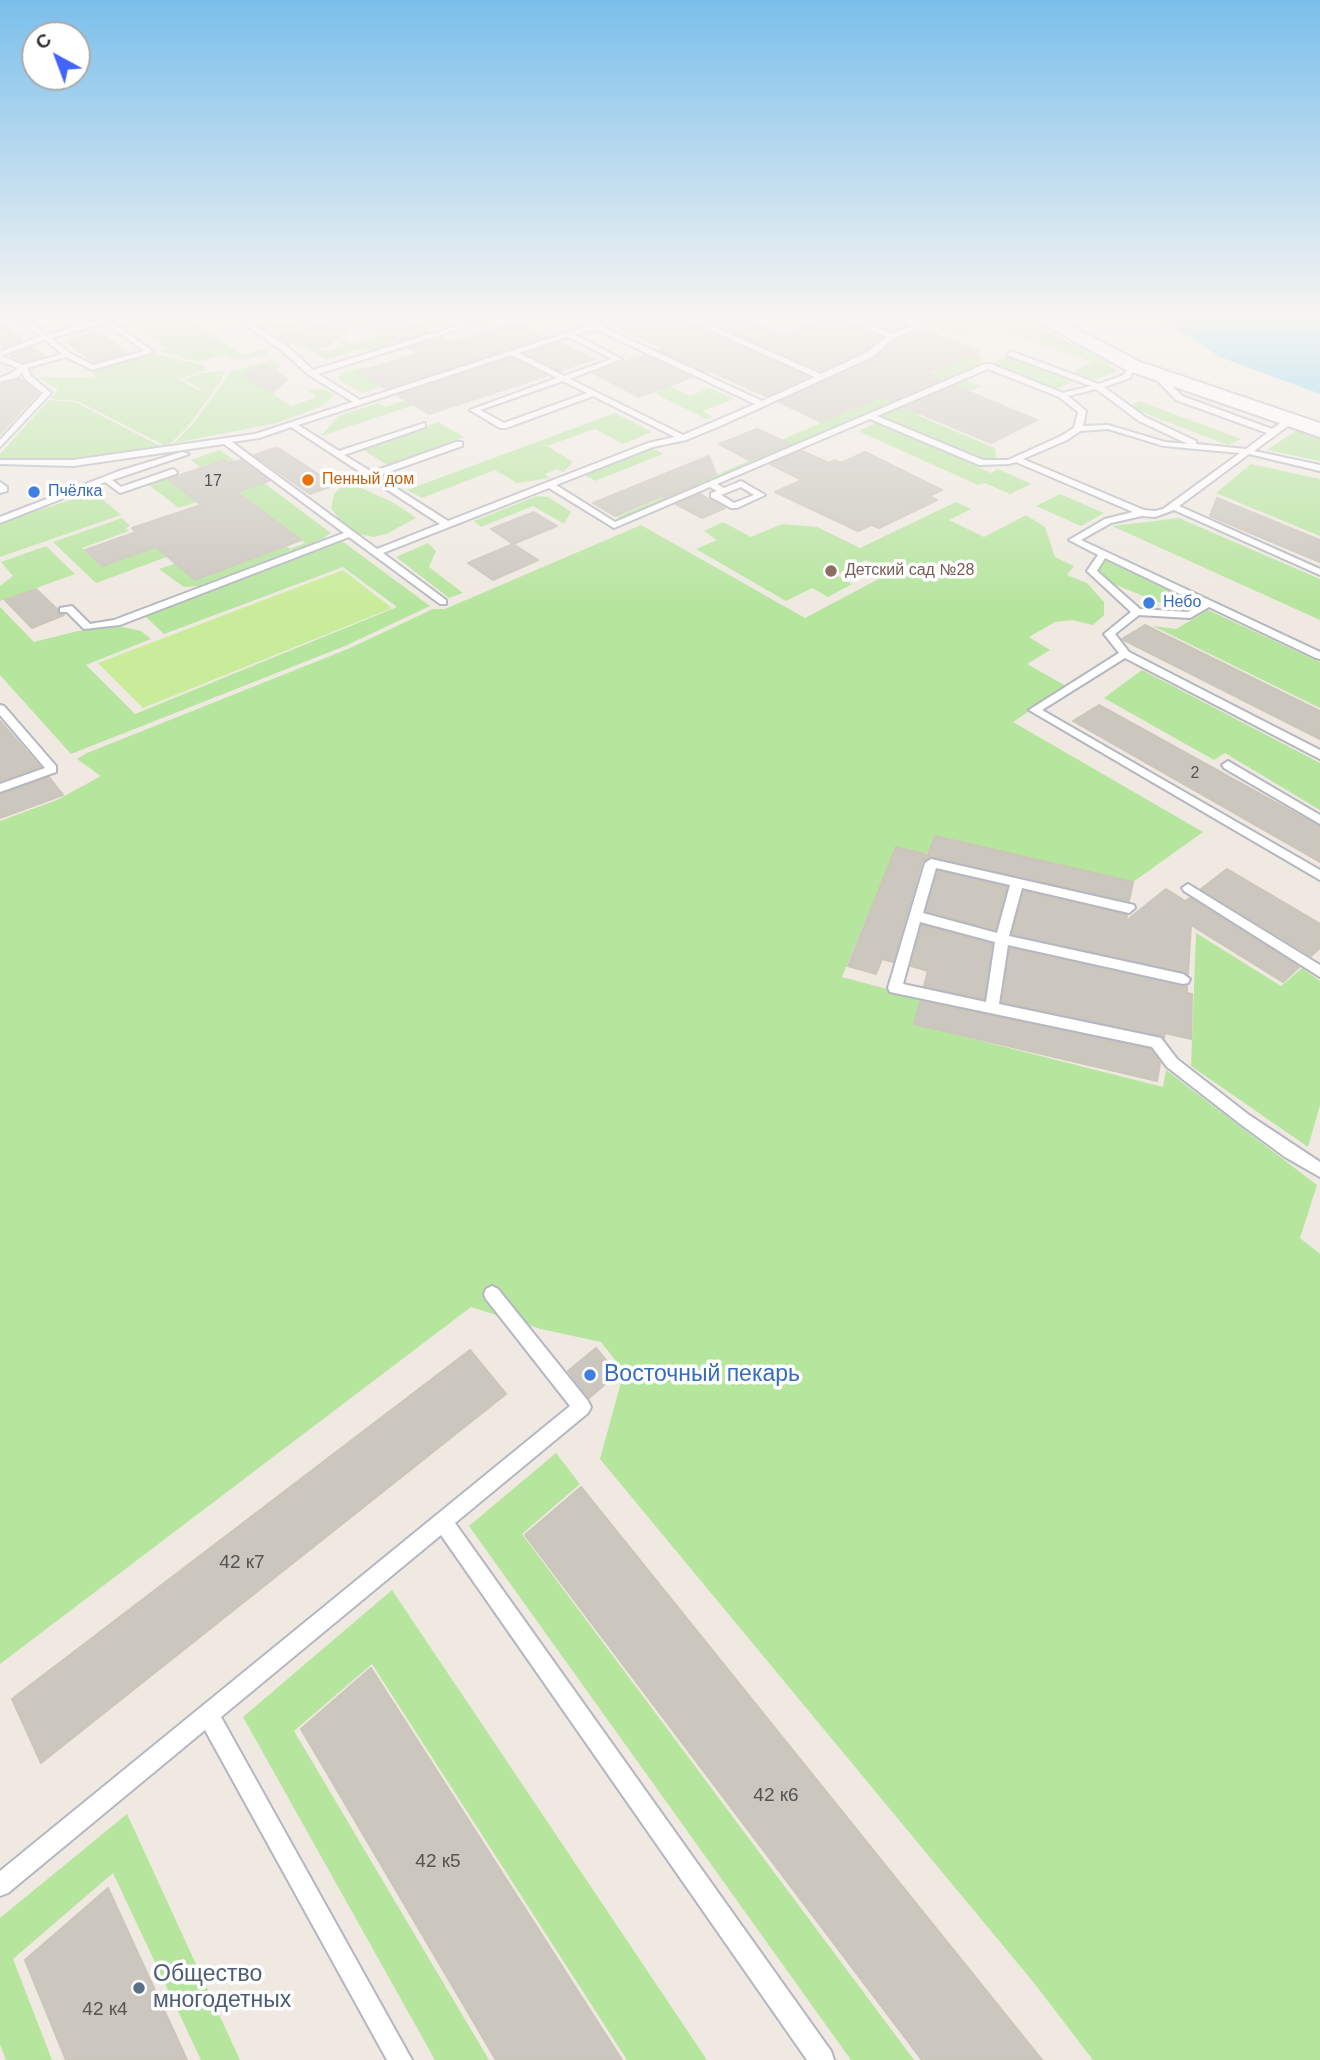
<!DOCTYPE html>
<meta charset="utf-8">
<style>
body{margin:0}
#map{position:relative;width:1320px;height:2060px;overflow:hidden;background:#efe9e1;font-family:Arial,sans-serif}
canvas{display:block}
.north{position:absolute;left:21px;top:21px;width:70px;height:70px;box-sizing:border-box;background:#fff;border:2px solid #ababab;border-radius:50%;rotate:319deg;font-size:19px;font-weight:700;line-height:28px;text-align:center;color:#2e2e2e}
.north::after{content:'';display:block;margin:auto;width:24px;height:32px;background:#4264fb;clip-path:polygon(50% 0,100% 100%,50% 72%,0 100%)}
</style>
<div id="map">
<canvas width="1320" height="2060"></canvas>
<div class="north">С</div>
</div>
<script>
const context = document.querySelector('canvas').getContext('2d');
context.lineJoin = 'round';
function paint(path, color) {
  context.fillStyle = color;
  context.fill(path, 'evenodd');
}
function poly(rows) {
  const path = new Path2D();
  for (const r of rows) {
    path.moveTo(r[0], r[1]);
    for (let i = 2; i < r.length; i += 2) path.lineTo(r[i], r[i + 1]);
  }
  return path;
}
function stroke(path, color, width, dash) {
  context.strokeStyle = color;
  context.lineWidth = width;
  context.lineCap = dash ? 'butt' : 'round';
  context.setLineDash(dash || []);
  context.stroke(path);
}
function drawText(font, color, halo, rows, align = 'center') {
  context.font = font + ' Arial,sans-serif';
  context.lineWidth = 7;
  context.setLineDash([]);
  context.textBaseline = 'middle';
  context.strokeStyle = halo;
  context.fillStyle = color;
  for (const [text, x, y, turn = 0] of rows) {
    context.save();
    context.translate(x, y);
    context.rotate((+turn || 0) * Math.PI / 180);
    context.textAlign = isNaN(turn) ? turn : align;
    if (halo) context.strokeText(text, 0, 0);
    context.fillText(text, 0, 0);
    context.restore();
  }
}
const green = poly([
 [124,319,186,319,243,355,269,348,267,354,248,359,232,359,224,355,199,362,159,351,167,348],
 [258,319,268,319,280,327,308,319,328,331,324,332,308,324,287,330,308,342,336,334,340,336,312,345,324,352,345,346,338,341,344,340,352,344,424,322,421,319,458,319,408,335,412,338,400,342,394,339,389,341,395,344,372,351,365,348,326,360],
 [944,319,1024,319,1099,358,1116,370,1115,373,1096,379,1078,376,1076,370,1092,362,993,328,984,332,978,330,960,337,929,325],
 [497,342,507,347,362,393,338,379,345,372,364,367,371,368,358,372,373,382],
 [978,353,983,363,621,520,617,517,789,444,783,439,888,395,884,392],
 [153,354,205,365,204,371,179,379,198,390,206,387,199,388,183,379,201,373,225,371,220,383,188,426,170,444,164,445,77,401,51,399,58,389,38,377,95,378,92,370],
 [1009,356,1074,381,1055,390,991,364],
 [272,360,280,366,277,371,267,366,242,374,291,406,317,397,306,390,324,389,334,395,323,406,277,423,174,443,191,426,231,372],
 [517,371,321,436,338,416,378,403,385,407,444,387],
 [962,379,981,386,917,415,995,448,996,458,984,460,970,457,877,415],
 [666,384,690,396,709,388,734,399,703,411,712,417,706,419,656,394],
 [49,400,75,402,160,446,72,458,0,458,0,454],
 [1139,401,1241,439,1228,445,1128,407],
 [615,413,652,432,623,444,595,429,547,446,573,462,563,472,557,469,544,474,550,478,517,483,495,470,422,498,407,490],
 [438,422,464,437,387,465,362,449],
 [878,422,991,473,998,469,1031,484,1010,494,985,483,978,485,858,431],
 [1297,430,1320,437,1320,461,1267,450],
 [652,448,663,454,595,481,585,475],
 [220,450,331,533,319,541,199,586,184,587,159,569,179,562,195,581,286,546,290,549,305,543,239,492,260,485,226,459,200,467,191,460],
 [1251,464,1320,479,1320,536,1216,493],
 [167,479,196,502,179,508,149,485],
 [350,483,394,503,416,518,386,534,373,537,358,534,344,526,331,508,334,494,343,485],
 [94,492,121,515,0,557,0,523],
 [1060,494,1104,513,1081,526,1036,506],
 [537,496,548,497,571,512,564,524,533,506,481,527,474,521],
 [956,502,971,509,949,520,984,537,1026,515,1045,527,1055,557,1074,566,1067,575,1087,583,1104,602,1104,615,1093,625,1072,620,1055,622,1029,637,1050,650,1027,664,1066,686,1013,722,1203,832,1133,882,935,836,930,852,923,854,896,847,842,977,921,998,914,1024,1163,1087,1166,1070,1317,1185,1300,1238,1320,1254,1320,2060,1093,2060,1034,1983,600,1459,624,1371,601,1342,541,1329,471,1307,0,1664,0,821,57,800,101,776,77,759,87,753,348,649,433,609,445,609,641,525,805,618,890,573,866,560,836,575,852,584,828,597,812,588,786,601,696,549,717,540,704,531,723,522,751,537,782,524,817,527,860,548],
 [122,518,130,526,126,528,129,531,82,548,101,566,142,552,149,536,172,555,96,583,53,542],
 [1179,518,1320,579,1320,620,1112,526],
 [342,541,430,606,345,646,71,754,0,675,0,607,34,642,78,631,122,627,141,631,151,639,86,665,135,714,397,607,343,567,164,634,144,615],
 [428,543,436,551,429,567,463,593,449,598,396,557],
 [46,546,75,574,0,601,0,586,13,576,1,562],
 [1107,559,1200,603,1186,612,1161,610,1166,605,1111,583,1097,572],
 [1208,610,1320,662,1320,708,1153,626,1176,629],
 [1142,670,1320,763,1320,810,1225,753,1214,760,1104,698],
 [1196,933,1281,986,1302,968,1320,981,1320,1105,1308,1147,1191,1066],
 [556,1453,580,1484,522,1534,914,2060,851,2060,469,1526],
 [392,1590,707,2060,627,2060,372,1664,294,1731,489,2060,435,2060,243,1717],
 [127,1814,240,2060,201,2060,113,1873,13,1959,52,2060,6,2060,0,2044,0,1918]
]);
const pitch = poly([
 [343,570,392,608,143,708,98,663]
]);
const water = poly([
 [1162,319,1320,319,1320,394,1220,357]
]);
const building = poly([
 [337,319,406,319,429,332,397,341,358,320,326,347,286,342,277,337,337,319],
 [622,319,684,319,809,377,766,396,710,371,706,372,659,350,665,348,612,325,622,319],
 [703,319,744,319,782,336,825,319,843,319,882,338,865,351,821,371,703,319],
 [863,319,898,319,909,324,892,331,863,319],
 [0,322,23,340,2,348,0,322],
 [517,323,546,337,386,389,358,372,419,353,409,348,441,338,451,343,517,323],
 [922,329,979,351,926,373,941,380,891,401,881,397,821,422,779,402,873,359,896,340,922,329],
 [98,332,128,353,94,362,65,341,98,332],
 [559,343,594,359,560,371,526,354,559,343],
 [33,347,44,356,22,362,10,355,33,347],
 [645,355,692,377,639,397,593,373,645,355],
 [512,358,546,376,429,414,397,395,512,358],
 [267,366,288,379,272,393,242,374,267,366],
 [21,379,38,393,0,434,0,384,21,379],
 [955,386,1037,420,991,443,905,407,955,386],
 [757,429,790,444,749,460,719,444,757,429],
 [275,448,280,449,335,485,310,494,254,455,275,448],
 [802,451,829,463,835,460,841,463,865,452,942,490,929,496,937,500,879,528,871,525,858,531,775,492,802,480,770,464,802,451],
 [709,456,716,474,665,498,662,496,615,516,593,503,709,456],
 [225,460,230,463,241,460,269,481,237,492,301,540,195,580,156,547,102,566,85,550,136,532,132,528,201,505,168,479,225,460],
 [700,494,709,499,725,508,702,518,676,504,700,494],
 [1217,498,1320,540,1320,562,1210,516,1217,498],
 [534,512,557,526,513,544,491,529,534,512],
 [513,544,538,560,493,580,468,563,513,544],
 [36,589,57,609,58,614,64,615,32,628,5,600,36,589],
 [1145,625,1320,711,1320,739,1122,639,1145,625],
 [1099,705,1320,827,1320,862,1073,721,1099,705],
 [0,721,40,767,0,781,0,721],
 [49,777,63,795,0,818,0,794,49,777],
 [935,836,1133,882,1129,901,930,857,922,862,893,962,882,959,876,974,848,966,896,847,928,855,935,836],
 [1227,869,1320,924,1320,948,1311,956,1201,889,1227,869],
 [938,871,1007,887,995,930,926,911,938,871],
 [1166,889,1185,901,1190,898,1299,967,1283,982,1191,925,1188,974,1012,934,1024,891,1127,915,1126,921,1166,889],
 [922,925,992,944,984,999,924,986,928,971,911,966,922,925],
 [1010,948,1187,986,1187,993,1192,994,1191,1039,1165,1033,1164,1038,1002,1002,1010,948],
 [920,1001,1150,1049,1160,1063,1157,1081,914,1024,920,1001],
 [596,1348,617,1374,589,1398,568,1371,596,1348],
 [470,1350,506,1394,41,1763,12,1699,470,1350],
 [581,1487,1042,2060,922,2060,525,1535,581,1487],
 [371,1668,622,2060,496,2060,301,1729,371,1668],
 [108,1888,187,2060,66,2060,25,1960,108,1888]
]);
const lane = poly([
 [19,319,27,319,47,335,100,319,108,319,154,352,92,370,66,357,27,368,31,376,51,393,0,447,0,440,43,393,25,379,22,372,18,377,0,382,0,378,12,373,18,368,0,361,0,352,41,336,19,319],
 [105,323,144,351,93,365,70,353,51,338,105,323],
 [45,340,62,354,23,365,1,356,45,340],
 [237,319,245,319,287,346,313,370,480,319,491,319,318,374,360,400,609,319,620,319,601,326,762,401,815,377,686,319,696,319,821,374,866,353,887,337,845,319,855,319,892,334,928,319,938,319,895,338,872,357,718,427,686,440,653,447,556,485,615,522,985,364,991,364,1063,393,1091,386,1007,355,1010,351,1099,384,1124,375,1130,364,1136,364,1130,378,1104,387,1145,417,1196,441,1196,444,1246,449,1267,433,1176,400,1156,379,1156,375,1162,375,1182,396,1272,429,1286,419,1292,419,1292,423,1254,451,1320,465,1320,471,1249,454,1179,506,1320,569,1320,575,1174,510,1155,517,1142,516,1111,523,1081,540,1320,652,1320,659,1316,658,1209,607,1190,618,1139,615,1115,634,1129,652,1320,750,1320,759,1125,658,1042,710,1320,870,1320,880,1029,710,1119,653,1104,634,1131,612,1087,571,1098,555,1069,540,1105,519,1133,512,1016,462,1009,464,979,465,870,419,717,484,724,488,741,481,765,495,737,508,731,508,711,497,711,493,717,491,710,487,614,528,549,488,383,553,446,600,446,604,440,604,349,537,120,625,84,629,67,612,60,612,60,608,72,606,90,624,114,620,344,533,224,444,73,466,0,464,0,460,73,460,255,434,353,402,309,375,281,350,237,319],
 [595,329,755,404,683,435,570,379,622,359,575,335,595,329],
 [568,337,612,359,564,376,519,353,568,337],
 [512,355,557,378,470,410,500,428,506,428,593,396,675,437,648,443,448,521,377,476,462,446,462,442,456,442,372,472,344,455,425,427,425,423,339,451,298,425,512,355],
 [988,369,1059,397,1078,412,1074,428,1061,436,1008,460,983,460,877,416,988,369],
 [563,381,587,393,504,423,480,410,563,381],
 [1096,389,1139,421,1188,444,1165,442,1108,425,1083,426,1086,411,1068,396,1096,389],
 [291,427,440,524,377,549,232,442,259,438,291,427],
 [1108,429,1164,446,1240,453,1163,509,1155,511,1144,510,1023,459,1067,440,1080,431,1108,429],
 [741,487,754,495,734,503,721,495,741,487],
 [1105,558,1201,604,1188,612,1140,609,1097,571,1105,558],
 [182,452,189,454,112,480,121,487,173,469,177,472,176,474,120,493,105,482,0,523,0,517,119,471,182,452],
 [0,482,7,487,7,491,0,493,0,482],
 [0,705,4,706,56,766,56,772,0,792,0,784,45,768,0,715,0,705],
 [1228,761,1320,815,1320,824,1224,768,1222,765,1228,761],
 [931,859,1134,905,1135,908,1129,913,1022,888,1009,936,1183,974,1190,979,1188,983,1183,984,1008,945,999,1004,1161,1038,1177,1059,1249,1115,1320,1162,1320,1177,1285,1157,1239,1123,1167,1067,1152,1047,890,992,888,988,925,863,931,859],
 [936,868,1010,885,997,933,923,913,936,868],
 [920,922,995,942,986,1002,903,984,920,922],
 [1188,884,1320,965,1320,977,1184,891,1182,888,1188,884],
 [492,1286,498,1289,588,1401,591,1407,588,1413,455,1523,831,2051,834,2060,807,2060,441,1535,221,1717,412,2060,387,2060,205,1730,8,1893,0,1896,0,1871,570,1406,486,1299,484,1294,486,1289,492,1286]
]);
const secondary = poly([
 [1034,319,1058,319,1140,362,1320,423,1320,437,1126,370,1034,319]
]);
const markers = [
 [308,480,7,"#e8710a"],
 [34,492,7,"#3f7fe0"],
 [831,571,7,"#8d6e63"],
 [1149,603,7,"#3f7fe0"],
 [590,1375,7,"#3f7fe0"],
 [139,1988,7,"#5c6f8a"]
];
const farFoodnames = [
 ["Пенный дом",322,480]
];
const numberNames = [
 ["17",213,482],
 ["2",1195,774]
];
const farShopnames = [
 ["Пчёлка",48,492],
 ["Небо",1163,603]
];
const farEducationnames = [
 ["Детский сад №28",845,571]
];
const nearNumbernames = [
 ["42 к7",242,1563],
 ["42 к6",776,1796],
 ["42 к5",438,1862],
 ["42 к4",105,2010]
];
const nearShopnames = [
 ["Восточный пекарь",604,1375]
];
const nearServicenames = [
 ["Общество",153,1975],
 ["многодетных",153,2001]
];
paint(green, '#b6e59e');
paint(pitch, '#c9ec9a');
paint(water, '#75cff0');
paint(building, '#cbc7bf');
stroke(building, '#cbc5ba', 2);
stroke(lane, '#b4b7c1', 4);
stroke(secondary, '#b4b7c1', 4);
paint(lane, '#fff');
paint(secondary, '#fff');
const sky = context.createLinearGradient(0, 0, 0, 608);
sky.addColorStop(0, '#7abfeb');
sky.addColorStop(0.52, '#f8f5f2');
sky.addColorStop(1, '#f8f5f200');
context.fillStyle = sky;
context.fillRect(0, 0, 1320, 608);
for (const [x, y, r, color] of markers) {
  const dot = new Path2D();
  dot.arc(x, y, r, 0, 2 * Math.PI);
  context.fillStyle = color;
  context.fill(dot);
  stroke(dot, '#fff', 2.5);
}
drawText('16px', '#c56008', '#fff', farFoodnames, 'left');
drawText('16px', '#555452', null, numberNames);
drawText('16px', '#366cbe', '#fff', farShopnames, 'left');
drawText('16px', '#785e54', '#fff', farEducationnames, 'left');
drawText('19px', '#555452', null, nearNumbernames);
drawText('23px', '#366cbe', '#fff', nearShopnames, 'left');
drawText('23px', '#4e5e75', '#fff', nearServicenames, 'left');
</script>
